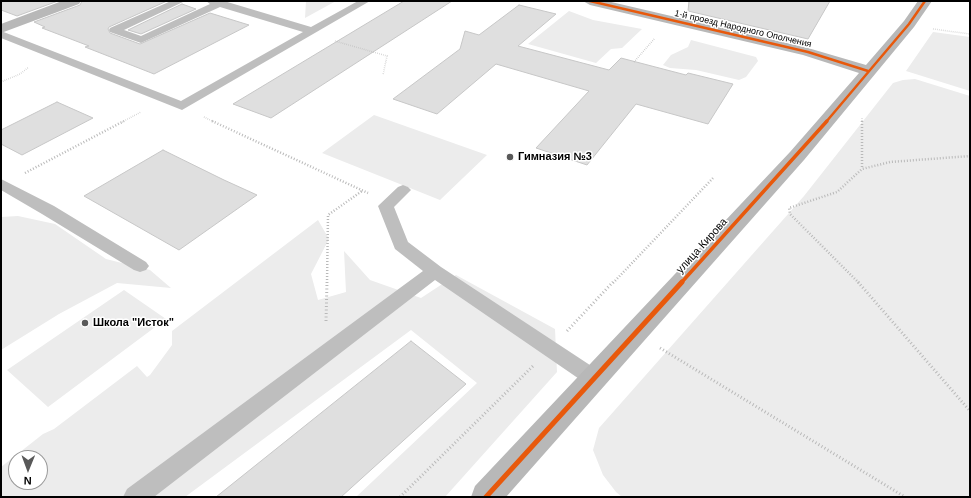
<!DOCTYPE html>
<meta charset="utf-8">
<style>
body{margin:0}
#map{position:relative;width:971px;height:498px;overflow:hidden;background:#fff;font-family:Arial,sans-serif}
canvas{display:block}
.frame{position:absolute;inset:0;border:2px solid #000;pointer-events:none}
.north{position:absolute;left:8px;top:450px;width:40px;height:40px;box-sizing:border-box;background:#fff;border:1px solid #999;border-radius:50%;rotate:181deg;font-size:11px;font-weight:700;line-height:16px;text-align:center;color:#000}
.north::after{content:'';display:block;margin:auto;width:14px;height:18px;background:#595959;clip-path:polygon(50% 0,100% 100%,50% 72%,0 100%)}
</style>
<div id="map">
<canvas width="971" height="498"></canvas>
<div class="frame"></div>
<div class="north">N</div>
</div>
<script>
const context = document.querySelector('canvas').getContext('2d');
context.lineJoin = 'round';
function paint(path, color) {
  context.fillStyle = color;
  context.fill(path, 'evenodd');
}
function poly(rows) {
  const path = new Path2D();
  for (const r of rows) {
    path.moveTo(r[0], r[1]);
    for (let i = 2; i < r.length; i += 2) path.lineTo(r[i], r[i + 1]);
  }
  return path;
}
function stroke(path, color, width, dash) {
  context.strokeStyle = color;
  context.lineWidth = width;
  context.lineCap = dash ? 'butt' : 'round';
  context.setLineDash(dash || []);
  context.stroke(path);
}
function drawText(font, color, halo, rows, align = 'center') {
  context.font = font + ' Arial,sans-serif';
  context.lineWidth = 3;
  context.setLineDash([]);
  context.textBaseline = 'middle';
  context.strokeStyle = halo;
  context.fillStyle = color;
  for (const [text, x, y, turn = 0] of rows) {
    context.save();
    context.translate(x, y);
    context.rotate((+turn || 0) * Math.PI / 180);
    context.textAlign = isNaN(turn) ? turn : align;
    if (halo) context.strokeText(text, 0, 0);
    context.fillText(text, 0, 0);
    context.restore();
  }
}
const green = poly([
 [306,1,336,1,305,18],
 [569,11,593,20,642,29,622,48,611,49,596,63,528,44],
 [933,32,970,37,970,91,906,71],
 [691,40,756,57,758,61,746,77,739,80,696,70,670,68,663,65,671,55,688,47],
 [915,79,970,96,970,497,622,497,616,492,603,475,593,450,599,428,804,196,893,83,903,80],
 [374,115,487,155,440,200,322,153],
 [18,216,55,224,106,259,150,270,171,288,117,283,59,314,1,350,1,217],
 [318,220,329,239,311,274,318,300,346,292,344,251,370,280,421,298,456,275,555,329,557,372,445,497,356,497,477,383,411,330,185,497,1,497,1,467,43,434,54,429,137,366,147,377,150,375,172,345,172,331],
 [16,458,40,458,40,482,16,482],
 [124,290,166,319,48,407,7,370]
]);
const building = poly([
 [1,1,58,1,17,16,1,10,1,1],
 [82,1,167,1,109,27,108,29,110,33,140,44,210,13,249,25,154,74,85,47,89,46,42,28,45,27,34,22,80,5,82,1],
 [404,1,452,1,271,118,233,104,404,1],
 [689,1,830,1,808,39,688,11,689,1],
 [182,4,196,9,141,34,128,30,182,4],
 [519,5,556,14,518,46,609,70,621,58,686,75,688,73,733,84,708,124,636,104,587,165,536,148,589,91,496,64,437,114,393,99,460,49,465,31,479,35,519,5],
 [57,102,93,118,22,155,1,144,1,130,57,102],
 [163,150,224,180,257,195,179,250,84,196,163,150],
 [411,341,466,384,341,497,216,497,411,341]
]);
const pathFar2 = poly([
 [933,29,970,34],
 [335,41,387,56,383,75],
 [634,62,655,38],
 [1,82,20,74,29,67],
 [204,117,214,122],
 [862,118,862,122],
 [122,122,141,112]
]);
const pathFar1 = poly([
 [212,121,368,193],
 [862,121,862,169],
 [25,173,124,121],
 [327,283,328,215,362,191],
 [613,283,714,177],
 [859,283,790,214,789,208,837,192,862,169,890,162,970,156]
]);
const path = poly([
 [858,282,970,411],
 [326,321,327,282],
 [567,331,613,282],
 [660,348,905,497],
 [400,497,533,366]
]);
const lane = poly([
 [171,1,185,1,124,30,141,36,210,4,206,1,224,1,311,27,358,1,370,1,182,110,1,38,1,31,181,101,303,32,220,7,141,43,110,32,109,30,110,28,171,1],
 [1,179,54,206,146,262,149,266,146,270,140,272,134,270,42,214,1,190,1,179],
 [403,185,408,187,411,190,394,207,408,242,441,267,602,373,605,379,602,385,595,388,588,385,435,280,154,497,123,497,127,489,423,271,395,249,378,206,398,187,403,185]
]);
const secondary = poly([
 [62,1,81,1,79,4,1,33,1,24,62,1],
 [583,1,607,1,808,48,866,65,904,21,918,1,932,1,914,27,804,160,506,497,471,497,475,486,790,152,859,73,803,55,590,5,583,1]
]);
const cyclewayFar2 = poly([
 [590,1,808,52,868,71],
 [826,122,909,24,925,1]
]);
const cyclewayFar1 = poly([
 [681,283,827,121]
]);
const cycleway = poly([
 [486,497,682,282]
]);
const markers = [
 [510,157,4,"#595959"],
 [85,323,4,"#595959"]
];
const farStreetnames = [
 ["1-й проезд Народного Ополчения",743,29,13]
];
const poiNames = [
 ["Гимназия №3",518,157],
 ["Школа \"Исток\"",93,323]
];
const streetNames = [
 ["улица Кирова",702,246,-48]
];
paint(green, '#ececec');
paint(building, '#dfdfdf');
stroke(building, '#c7c7c7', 1);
stroke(pathFar2, '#b9b9b9', 1.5, [0.5, 1.5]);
stroke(pathFar1, '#b9b9b9', 2.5, [1, 2]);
stroke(path, '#b9b9b9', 3, [1, 2.5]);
paint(lane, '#bebebe');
paint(secondary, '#b8b8b8');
stroke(cyclewayFar2, '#e8590c', 2.5);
stroke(cyclewayFar1, '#e8590c', 3.5);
stroke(cycleway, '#e8590c', 5);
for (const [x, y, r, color] of markers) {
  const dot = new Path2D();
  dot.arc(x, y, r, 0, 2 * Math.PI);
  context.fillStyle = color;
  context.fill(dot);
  stroke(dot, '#fff', 1.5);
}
drawText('9px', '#000', '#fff', farStreetnames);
drawText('bold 11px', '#000', '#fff', poiNames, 'left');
drawText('11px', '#000', '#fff', streetNames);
</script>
